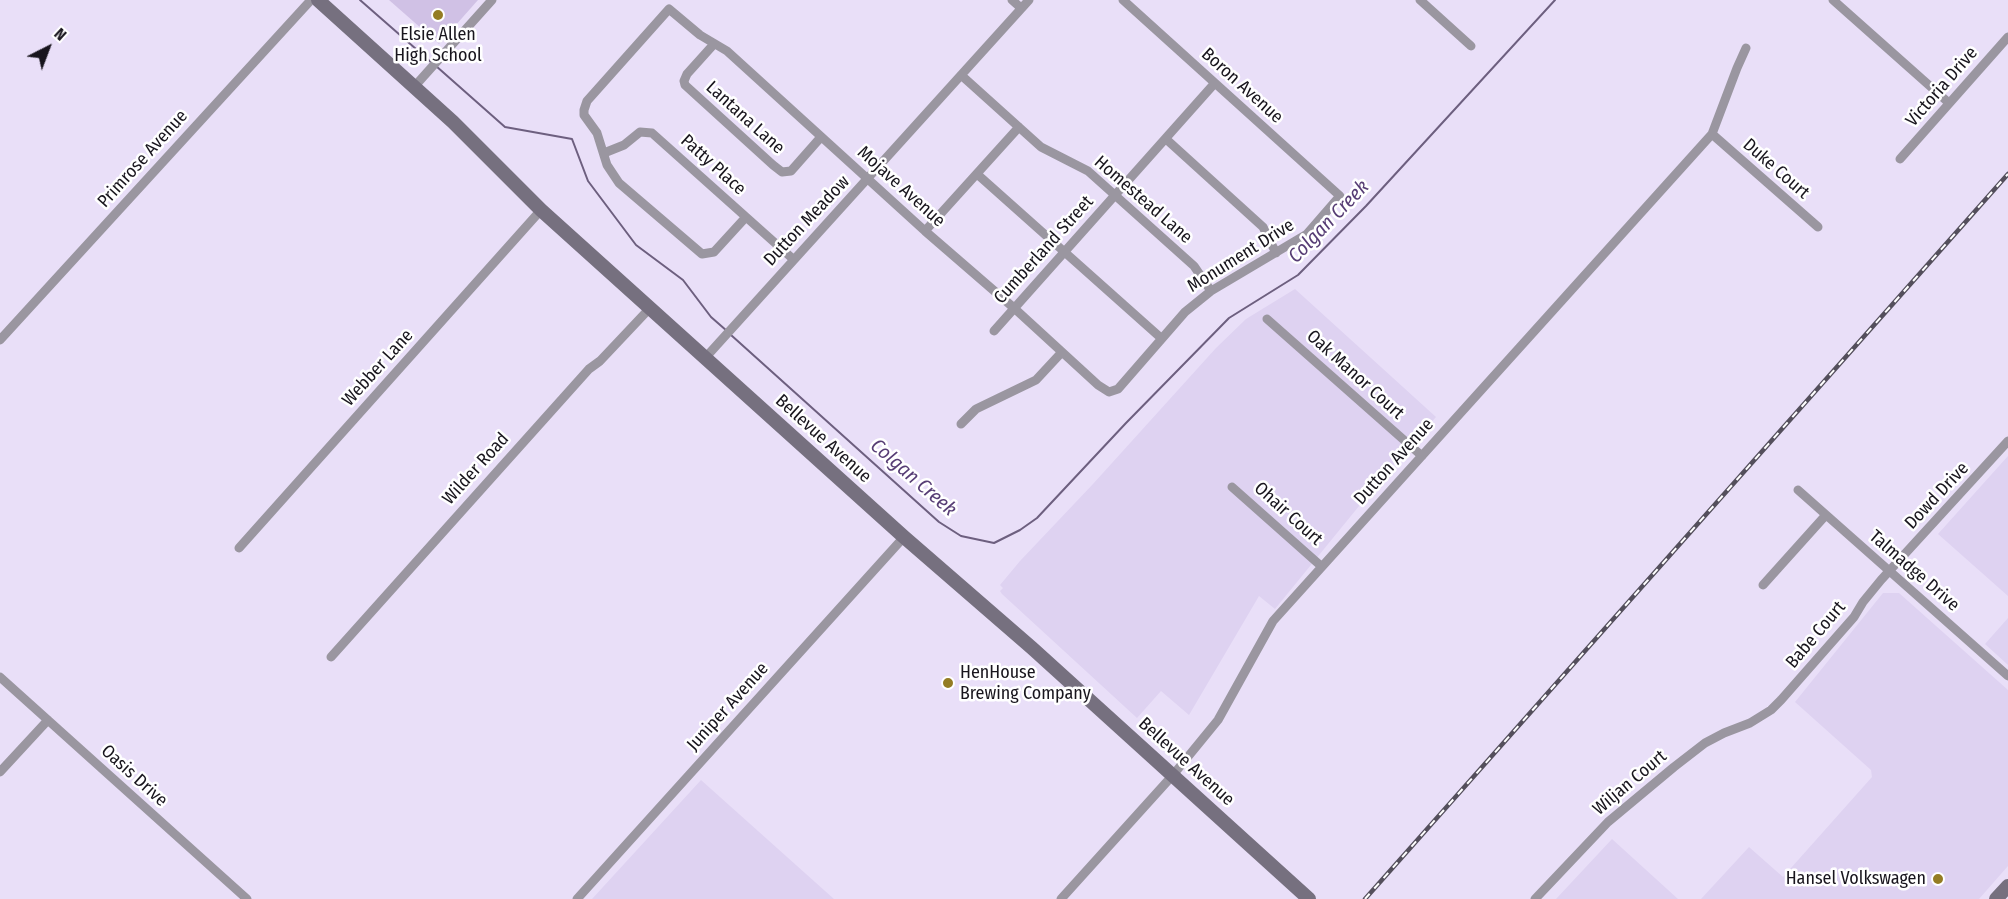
<!DOCTYPE html>
<style>
body{margin:0}
#map{position:relative;width:2008px;height:899px;overflow:hidden;background:#e9dff8;font-family:"Fira Sans Condensed",sans-serif}
canvas{display:block}
.north{position:absolute;left:18px;top:18px;width:60px;height:60px;-webkit-text-stroke:4px #fff;paint-order:stroke;rotate:42deg;font-size:16px;font-weight:700;line-height:24px;text-align:center;color:#18151d}
.north::after{content:'';display:block;margin:auto;width:21px;height:27px;background:#18151d;clip-path:polygon(50% 0,100% 100%,50% 72%,0 100%)}
</style>
<div id="map">
<canvas width="2008" height="899"></canvas>
<div class="north">N</div>
</div>
<script>
const context = document.querySelector('canvas').getContext('2d');
context.lineJoin = 'round';
function paint(path, color) {
  context.fillStyle = color;
  context.fill(path, 'evenodd');
}
function poly(rows) {
  const path = new Path2D();
  for (const r of rows) {
    path.moveTo(r[0], r[1]);
    for (let i = 2; i < r.length; i += 2) path.lineTo(r[i], r[i + 1]);
  }
  return path;
}
function stroke(path, color, width, dash) {
  context.strokeStyle = color;
  context.lineWidth = width;
  context.lineCap = dash ? 'butt' : 'round';
  context.setLineDash(dash || []);
  context.stroke(path);
}
function drawText(font, color, halo, rows, align = 'center') {
  context.font = font + ' "Fira Sans Condensed",sans-serif';
  context.lineWidth = 5;
  context.setLineDash([]);
  context.textBaseline = 'middle';
  context.strokeStyle = halo;
  context.fillStyle = color;
  for (const [text, x, y, turn = 0] of rows) {
    context.save();
    context.translate(x, y);
    context.rotate((+turn || 0) * Math.PI / 180);
    context.textAlign = isNaN(turn) ? turn : align;
    if (halo) context.strokeText(text, 0, 0);
    context.fillText(text, 0, 0);
    context.restore();
  }
}
const built = poly([
 [1295,289,1436,417,1386,473,1275,609,1259,596,1189,715,1161,691,1137,718,1002,594,1000,591,1003,588,1000,585,1020,561,1093,484,1216,348,1246,319],
 [2008,456,2008,596,1938,534],
 [1883,593,1899,593,2008,690,2008,866,1979,899,1701,899,1749,847,1783,877,1872,777,1871,770,1795,702],
 [2008,618,2008,665,1985,644],
 [701,780,834,899,592,899],
 [1612,839,1678,899,1556,899]
]);
const green = poly([
 [389,0,478,0,439,44]
]);
const stream = poly([
 [360,0,432,63],
 [436,66,505,127,572,139,588,181,636,245,683,280,711,317,727,331],
 [731,335,939,522,961,536,994,543,1020,530,1037,518,1126,423,1229,318,1298,275,1366,206,1555,0]
]);
const street = poly([
 [1012,0,1021,8],
 [1420,0,1471,46],
 [1833,0,1949,103],
 [714,44,687,74,684,81,685,85,773,165,782,172,791,171,821,137],
 [961,75,1041,147,1088,171,1194,266,1211,291],
 [414,87,492,0],
 [1712,134,1818,227],
 [1166,139,1263,227,1276,253],
 [604,153,624,145,640,132,652,133,793,259],
 [1900,159,2008,37],
 [977,174,1161,338],
 [746,217,714,252,702,254,619,183,607,165,597,133,584,115,584,110,587,101,669,9,700,35,727,51,925,231,1014,308,1098,385,1109,392,1118,389,1185,312,1211,291,1307,234,1340,196,1123,0],
 [925,231,1019,127],
 [1267,319,1422,456],
 [994,331,1214,84],
 [0,340,311,0],
 [706,357,1029,0],
 [961,424,976,409,1036,380,1062,352],
 [1232,487,1321,566],
 [1798,490,2008,676],
 [239,548,541,210],
 [1763,585,1825,516],
 [331,657,589,369,600,361,650,308],
 [0,677,247,899],
 [0,772,48,720],
 [577,899,904,537],
 [1061,899,1173,775,1218,720,1273,621,1712,134,1737,68,1746,48],
 [1535,899,1608,822,1674,767,1705,743,1724,733,1750,723,1771,710,1781,700,1854,617,1863,602,1881,580,2008,441]
]);
const secondary = poly([
 [318,0,453,122,541,210,904,537,1032,648,1309,899],
 [1996,899,2008,886]
]);
const rail = poly([
 [1365,899,2008,174]
]);
const markers = [
 [438,15,6,"#947c23"],
 [948,683,6,"#947c23"],
 [1938,879,6,"#947c23"]
];
const poiNames = [
 ["Elsie Allen",438,35],
 ["High School",438,56],
 ["HenHouse",960,673,"left"],
 ["Brewing Company",960,694,"left"],
 ["Hansel Volkswagen",1926,879,"right"]
];
const streetNames = [
 ["Boron Avenue",1242,86,42],
 ["Victoria Drive",1942,87,-49],
 ["Lantana Lane",745,118,42],
 ["Primrose Avenue",143,159,-48],
 ["Patty Place",713,165,42],
 ["Duke Court",1776,169,41],
 ["Mojave Avenue",901,187,42],
 ["Homestead Lane",1143,200,41],
 ["Dutton Meadow",807,221,-47],
 ["Cumberland Street",1044,250,-48],
 ["Monument Drive",1241,256,-32],
 ["Webber Lane",378,368,-48],
 ["Oak Manor Court",1355,375,42],
 ["Bellevue Avenue",823,439,42],
 ["Dutton Avenue",1394,462,-48],
 ["Wilder Road",476,469,-48],
 ["Dowd Drive",1937,496,-47],
 ["Ohair Court",1288,514,42],
 ["Talmadge Drive",1914,571,41],
 ["Babe Court",1816,635,-50],
 ["Juniper Avenue",728,707,-48],
 ["Bellevue Avenue",1186,762,42],
 ["Oasis Drive",134,776,42],
 ["Wiljan Court",1630,783,-40]
];
const waterNames = [
 ["Colgan Creek",1329,222,-46],
 ["Colgan Creek",913,478,41]
];
paint(built, '#ded2f1');
paint(green, '#d0c1e5');
stroke(stream, '#6d5f7f', 2);
stroke(street, '#9a96a0', 9);
stroke(secondary, '#76707f', 14);
stroke(rail, '#544f5c', 4.5);
stroke(rail, '#fff', 2, [7]);
for (const [x, y, r, color] of markers) {
  const dot = new Path2D();
  dot.arc(x, y, r, 0, 2 * Math.PI);
  context.fillStyle = color;
  context.fill(dot);
  stroke(dot, '#fff', 2);
}
drawText('18px', '#18151d', '#fff', poiNames);
drawText('18px', '#18151d', '#fff', streetNames);
drawText('italic 20px', '#573d75', '#fff', waterNames);
</script>
